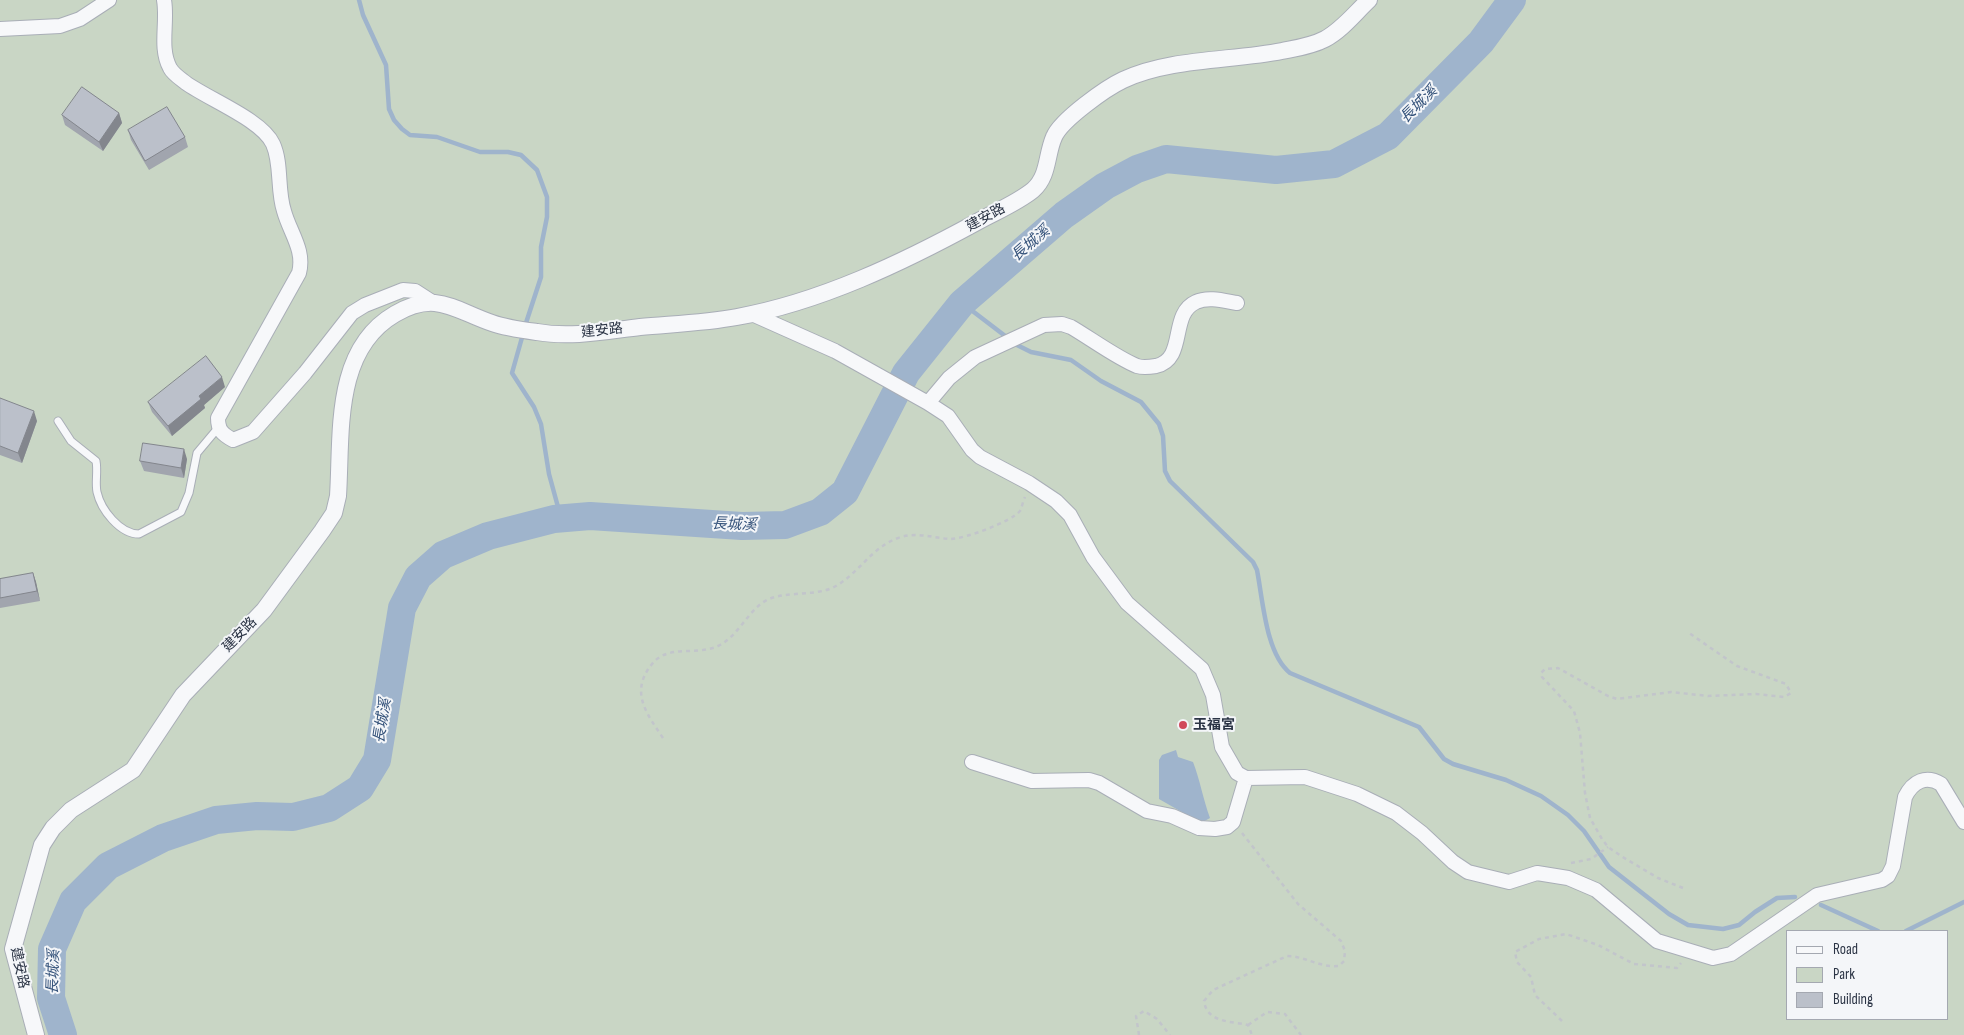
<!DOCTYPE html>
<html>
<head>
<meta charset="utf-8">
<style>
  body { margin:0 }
  #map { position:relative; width:1964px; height:1035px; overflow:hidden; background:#e4e7ec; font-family:"Sofia Sans Condensed",sans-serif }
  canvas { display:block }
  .legend { position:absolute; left:1786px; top:930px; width:162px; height:90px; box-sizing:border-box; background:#f4f6f9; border:1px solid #a4a8b1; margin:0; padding:6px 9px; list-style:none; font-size:15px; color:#2b3445 }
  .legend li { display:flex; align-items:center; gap:10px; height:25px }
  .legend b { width:25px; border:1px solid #a4a8b1 }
</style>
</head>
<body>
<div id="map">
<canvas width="1964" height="1035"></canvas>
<ul class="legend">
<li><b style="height:6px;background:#f7f8fa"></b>Road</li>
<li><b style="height:14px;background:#c9d6c5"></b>Park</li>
<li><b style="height:14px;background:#bbc0ca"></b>Building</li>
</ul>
</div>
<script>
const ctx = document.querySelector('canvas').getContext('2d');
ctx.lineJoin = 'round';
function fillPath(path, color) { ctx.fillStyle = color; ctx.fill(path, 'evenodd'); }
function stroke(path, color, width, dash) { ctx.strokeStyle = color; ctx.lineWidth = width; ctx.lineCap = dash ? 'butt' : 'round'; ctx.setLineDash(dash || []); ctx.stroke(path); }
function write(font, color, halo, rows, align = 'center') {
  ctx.font = font + ' "Sofia Sans Condensed","Noto Sans TC",sans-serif'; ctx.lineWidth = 4; ctx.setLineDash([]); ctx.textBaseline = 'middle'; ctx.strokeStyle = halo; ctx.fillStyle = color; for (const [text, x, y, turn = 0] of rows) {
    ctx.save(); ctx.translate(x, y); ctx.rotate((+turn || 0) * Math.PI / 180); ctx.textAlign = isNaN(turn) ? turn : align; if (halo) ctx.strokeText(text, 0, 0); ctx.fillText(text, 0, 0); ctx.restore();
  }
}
fillPath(new Path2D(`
  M0 0H1964V1035H0ZM1788 931H1948V1019H1788Z`), '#c9d6c5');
fillPath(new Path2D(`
  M1176 750 1178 757 1193 762C1200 780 1203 799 1210 818L1201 823 1159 799V760L1162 755Z`), '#9fb4cc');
stroke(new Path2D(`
  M359 0 363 15 386 65 389 109 394 120 402 129 410 135 437 137 480 152H508L521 155 537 170 547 197V217L541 247V277L525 326
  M962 303 1017 345 1031 352 1071 360 1101 381 1141 402 1159 424 1163 436 1165 471 1170 481 1253 562 1257 570C1263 601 1266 654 1290 673L1419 727 1444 759 1453 764 1506 780 1541 796 1568 815 1584 831 1609 867 1669 914 1688 925 1723 929 1739 925 1755 912 1777 898 1795 897
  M523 334 512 373 534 407 541 424 549 474 561 518
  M1821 905 1878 931
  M1906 931 1964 902`), '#9fb4cc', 4.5);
stroke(new Path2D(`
  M63 1035 51 998 52 949 73 901 108 866 163 838 216 820 257 816 293 817 329 808 360 788 377 760 402 608 418 577 443 555 488 536 554 519 590 516 742 526 785 525 820 512 845 492 906 373 962 303 1064 215 1105 186 1137 169 1166 159 1276 170 1334 164 1388 136 1481 42 1512 0`), '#9fb4cc', 28);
const service = new Path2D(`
  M58 421 71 441 96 461C98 472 95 482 97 492 101 510 120 534 139 534L181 512 189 493 197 453 218 428`);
const minor = new Path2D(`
  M164 0C168 22 159 48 170 68 173 74 181 79 186 83 210 100 262 120 273 144 282 164 277 190 284 211 290 233 305 250 299 273L218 418C218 430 222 434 233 440L253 432 305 373 352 313 365 305 403 290 415 291 432 302
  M0 29 60 26 80 19 109 0
  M752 314 835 351 928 403 948 416 972 450 980 457 1029 483 1056 501 1070 515 1093 557 1127 603 1202 669 1213 695 1222 747 1237 773 1246 778 1305 777 1357 794 1396 813 1422 833 1453 862 1468 872 1509 882 1537 873 1568 878 1596 890 1657 941 1713 958 1731 954 1817 895 1882 880 1888 876 1893 866 1905 797C1913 781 1926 775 1941 784L1964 822
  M928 403 949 378 975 357 1044 325 1062 324 1071 327C1090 338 1117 358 1137 366 1143 368 1150 367 1156 366 1187 359 1169 314 1196 302 1208 296 1225 301 1237 303
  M972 762 1032 781 1089 780 1099 783 1147 811 1172 816 1199 828 1215 829 1227 827 1233 822 1246 778`);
const tertiary = new Path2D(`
  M36 1035 13 949 42 845 53 828 71 810 133 770 183 695 264 610 322 531 334 513 338 496C342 433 333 350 395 314 436 290 454 310 492 323 506 328 522 330 537 332 571 338 606 331 640 327 672 324 705 323 737 317 820 302 902 263 977 222 995 212 1017 203 1033 190 1049 176 1046 155 1054 137 1061 120 1106 88 1123 80 1170 58 1232 61 1282 51 1297 48 1312 46 1325 39 1342 30 1355 13 1369 0`);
stroke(service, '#a9aeb7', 9);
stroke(minor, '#a9aeb7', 16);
stroke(tertiary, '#a9aeb7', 18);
stroke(new Path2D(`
  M663 738C647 714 629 692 652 664 669 643 698 657 720 645 738 635 746 615 762 603 779 590 811 597 832 588 859 575 871 546 901 537 918 532 933 538 950 539 964 539 1011 522 1020 511 1022 507 1023 501 1025 497
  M1242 833 1298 904 1341 941 1345 951 1344 961 1339 966C1320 968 1305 956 1287 956L1213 990 1204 1001C1207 1023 1231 1021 1248 1025L1252 1035
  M1571 863 1591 859 1608 847
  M1683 888 1658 878 1621 856 1608 847 1602 839 1590 818 1585 793 1580 733 1574 711 1542 677 1541 673 1545 669 1558 668 1608 696 1617 699 1671 692 1708 696 1756 694 1784 697 1791 693 1786 684 1737 666 1689 633
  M1562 1021 1535 995 1531 977 1517 962 1515 952 1539 939 1566 934 1598 945 1634 964 1677 968 1681 963
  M1248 1025 1267 1012 1285 1014 1301 1035
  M1139 1035 1136 1016 1144 1011 1157 1019 1170 1035`), '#c2c5cb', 2.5, [4, 4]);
stroke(service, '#f7f8fa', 7);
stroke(minor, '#f7f8fa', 14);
stroke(tertiary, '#f7f8fa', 16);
fillPath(new Path2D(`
  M119 113 122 123 103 151 65 125 62 115Z
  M128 130 185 137 188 147 149 170 131 140Z
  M225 387 204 405 205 408 172 436 152 412 148 402Z
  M0 398 37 421 22 463 0 455Z
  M187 459 184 478 144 471 140 461Z
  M33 573 36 582 40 601 0 608V579Z`), '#a1a5ae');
fillPath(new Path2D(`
  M119 113 122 123 103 151 99 142Z
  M222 377 225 387 204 405 205 408 172 436 168 426 199 396Z
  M34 411 37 421 22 463 18 453Z
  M184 449 187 459 184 478 181 468Z
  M33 573 36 582 40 601 37 591Z`), '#83868d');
const building = new Path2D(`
  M82 87 119 113 99 142 62 115Z
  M167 107 185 137 145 161 128 130Z
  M206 356 222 377 199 396 201 399 168 426 148 402Z
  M0 398 34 411 18 453 0 446Z
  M143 443 184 449 181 468 140 461Z
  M33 573 37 591 0 598V579Z`);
fillPath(building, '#bbc0ca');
stroke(building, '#83868d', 1);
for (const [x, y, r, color] of [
  [1183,725,5,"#d1495b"]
]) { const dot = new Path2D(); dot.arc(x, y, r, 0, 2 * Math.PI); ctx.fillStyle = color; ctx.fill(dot); stroke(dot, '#f4f6f9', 2); }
write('14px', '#2b3445', '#f4f6f9', [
  ["建安路",986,218,-29],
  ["建安路",602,331,-6],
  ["建安路",240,635,-46],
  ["建安路",19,968,78]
]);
write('bold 14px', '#2b3445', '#f4f6f9', [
  ["玉福宮",1193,725]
], 'left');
write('italic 15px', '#34527a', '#f4f6f9', [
  ["長城溪",1419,105,-45],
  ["長城溪",1031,244,-41],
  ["長城溪",734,525,2],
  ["長城溪",383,721,-81],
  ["長城溪",54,972,-88]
]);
</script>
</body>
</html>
